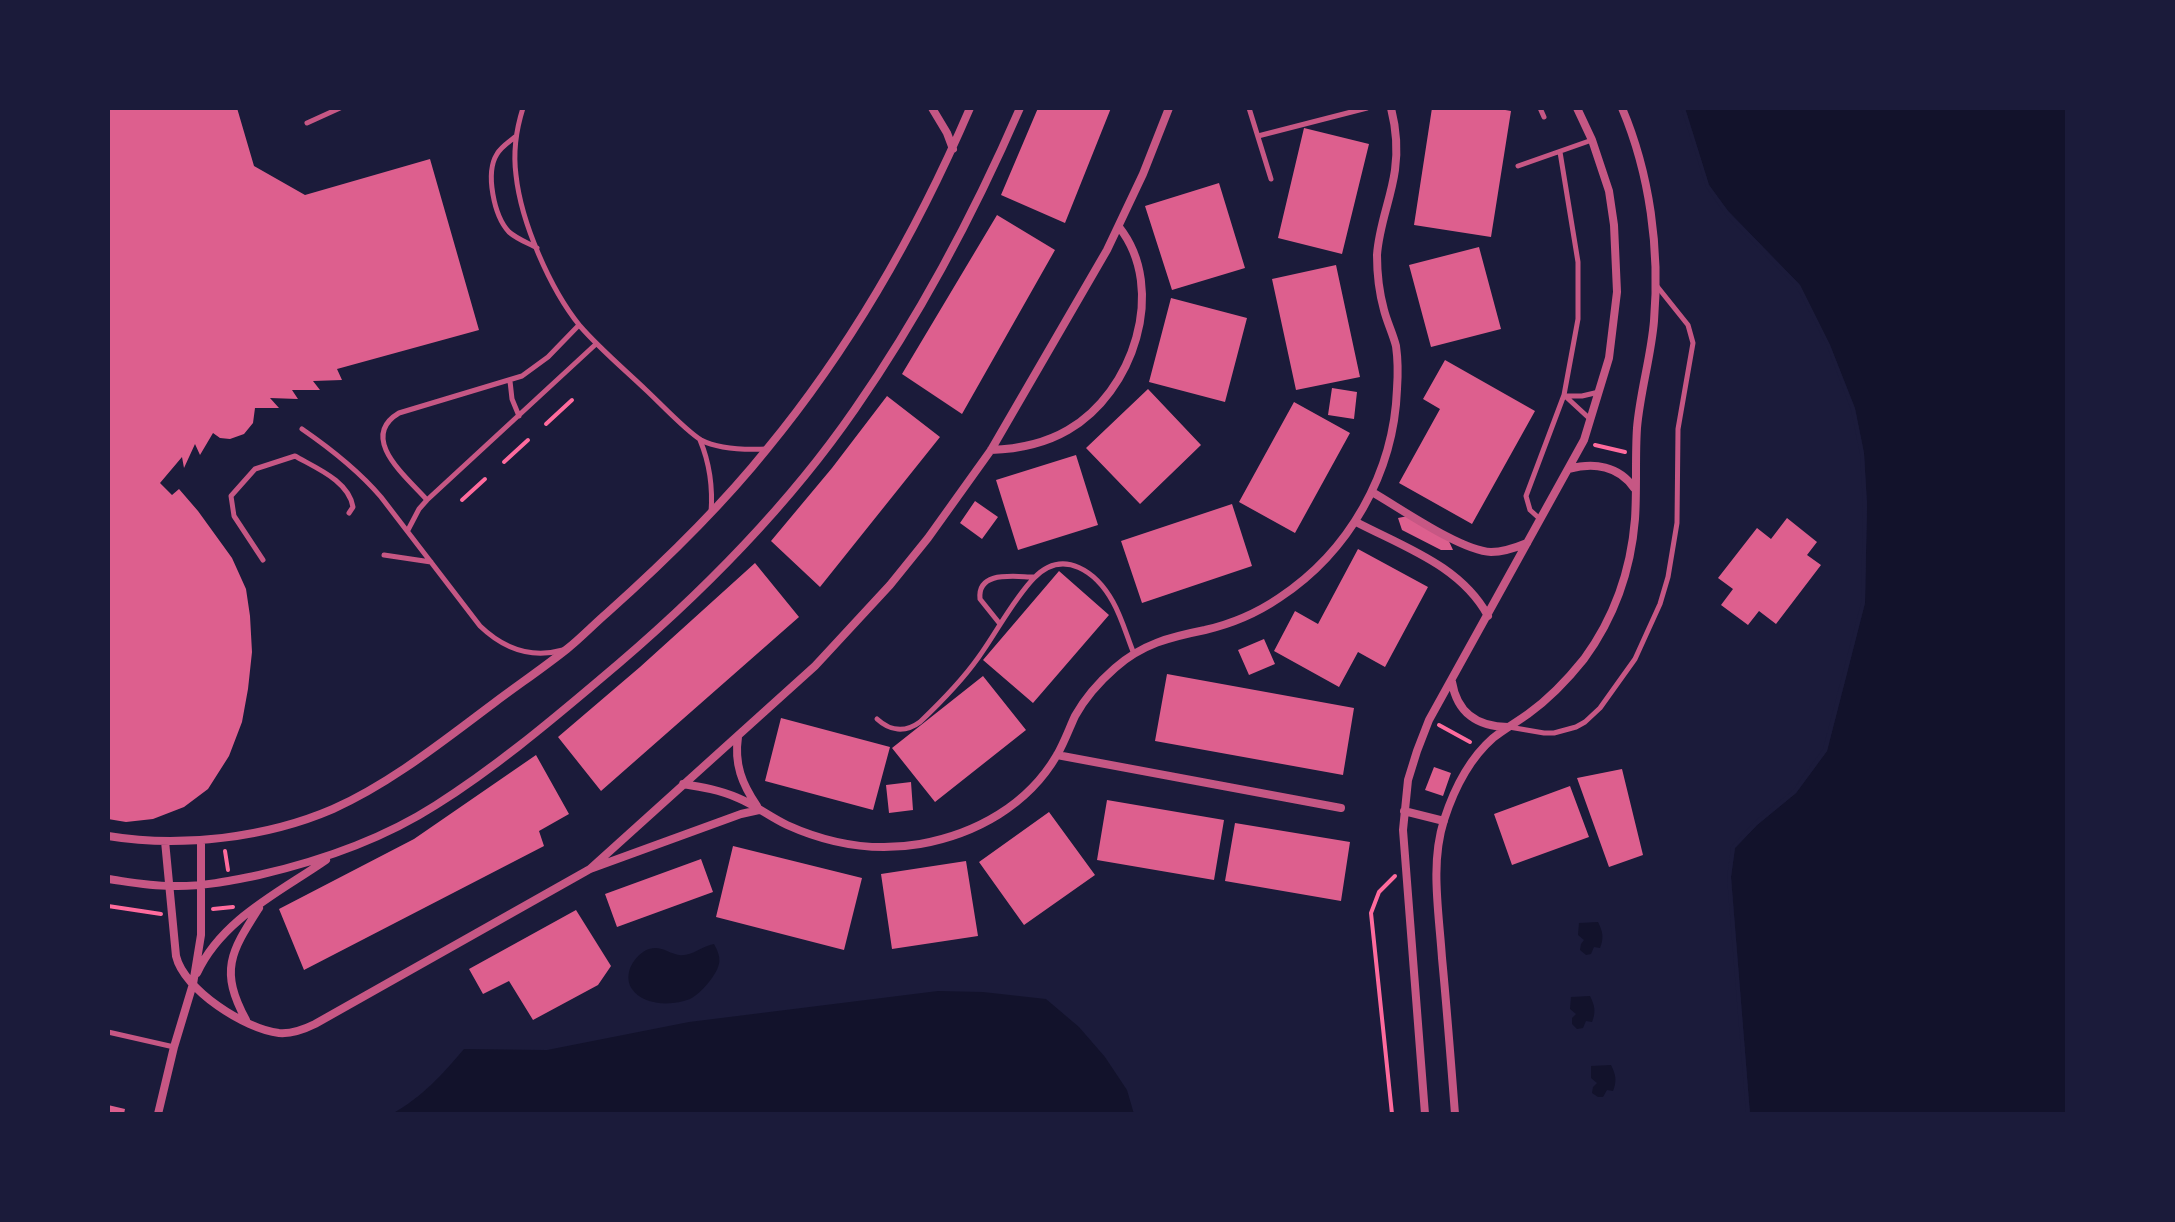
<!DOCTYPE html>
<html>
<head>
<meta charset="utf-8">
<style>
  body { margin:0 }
  #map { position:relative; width:2175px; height:1222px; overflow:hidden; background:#1b1b3a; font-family:"Fira Sans",sans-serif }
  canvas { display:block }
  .frame { position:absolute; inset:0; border:110px solid #1b1b3a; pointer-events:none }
</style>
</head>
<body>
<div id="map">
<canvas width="2175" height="1222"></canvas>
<div class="frame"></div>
</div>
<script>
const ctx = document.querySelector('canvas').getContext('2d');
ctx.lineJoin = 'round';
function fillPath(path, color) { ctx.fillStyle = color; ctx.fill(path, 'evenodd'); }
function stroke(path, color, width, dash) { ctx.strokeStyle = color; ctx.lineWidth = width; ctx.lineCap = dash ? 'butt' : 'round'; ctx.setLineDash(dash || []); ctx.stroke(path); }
fillPath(new Path2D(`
  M1685 108H2067V1114H1750L1731 877 1735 848 1757 825 1796 793 1827 751 1865 603 1867 505 1864 453 1855 408 1830 345 1800 285 1728 211 1709 185Z
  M1598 922C1603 932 1604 938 1600 948L1594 947 1591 954 1586 955 1580 950 1581 944 1584 940 1578 935 1579 923Z
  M714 944C722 958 721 965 712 978 707 985 698 995 690 999 673 1006 643 1006 632 989 622 974 635 954 649 949 661 945 668 953 679 955 691 957 702 946 714 944Z
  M938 991 983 992 1046 999 1079 1027 1105 1057 1127 1090 1134 1114H392C423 1096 441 1076 464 1049L547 1050 689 1022Z
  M1590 996C1595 1006 1596 1012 1592 1022L1586 1021 1583 1028 1577 1029 1572 1024V1018L1576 1014 1570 1009 1571 997Z
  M1611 1065C1616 1075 1617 1081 1613 1091L1607 1090 1603 1097H1598L1592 1093 1593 1087 1597 1083 1591 1078V1066Z`), '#12122b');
fillPath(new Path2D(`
  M1681 108H1685L1709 185 1728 211 1800 285 1830 345 1855 409 1864 453 1867 504 1865 603 1827 751 1796 793 1757 825 1735 848 1731 877 1750 1114H1746L1727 878 1731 847 1754 822 1793 790 1823 749 1861 603 1863 505 1860 454 1851 410 1827 346 1797 288 1725 214 1706 187Z`), '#1b1b3a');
fillPath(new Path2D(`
  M108 108H237L254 166 305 195 430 159 479 330 337 369 342 380 313 381 320 390H292L298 399 270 398 279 408H255L253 423 244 434 230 439 220 438 213 433 200 455 195 444 184 468 182 457 160 483 172 495 179 489 198 511 232 558 246 589 250 616 252 652 248 689 242 722 229 756 208 789 184 807 153 819 126 822 108 819Z
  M1038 108H1111L1065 223 1001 195Z
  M1432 108H1494L1511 111 1491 237 1414 225Z
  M1304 128 1369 144 1342 254 1278 238Z
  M1219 183 1245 268 1172 290 1145 206Z
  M997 215 1055 250 962 414 902 374Z
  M1479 247 1501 329 1431 347 1409 265Z
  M1336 265 1360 377 1296 390 1272 279Z
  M1171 298 1247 318 1225 402 1149 382Z
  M1445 360 1535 411 1472 524 1399 483 1440 409 1423 399Z
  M1332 388 1357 392 1354 419 1328 415Z
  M1148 389 1201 445 1140 504 1086 448Z
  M887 396 940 437 820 587 771 541 832 468Z
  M1294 402 1350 433 1295 533 1239 502Z
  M1076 455 1098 525 1018 550 996 480Z
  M975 501 998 517 982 539 960 523Z
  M1232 504 1252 566 1142 603 1121 541Z
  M1408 516 1447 537 1453 550H1441L1402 530 1398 518Z
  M1787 518 1817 542 1807 555 1821 565 1776 624 1759 611 1748 625 1721 605 1733 589 1718 578 1757 528 1771 539Z
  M1358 549 1428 587 1385 667 1358 652 1339 687 1274 651 1295 611 1318 624Z
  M755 563 799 617 601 791 558 737 640 667Z
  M1059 571 1109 615 1033 703 983 660Z
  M1264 639 1275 664 1249 675 1238 650Z
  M1167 674 1354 708 1343 775 1155 741Z
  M983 676 1026 730 935 802 892 748Z
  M781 718 890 747 873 810 765 781Z
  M536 755 569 814 539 831 544 846 304 970 279 909 414 839Z
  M1434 767 1451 773 1443 796 1425 790Z
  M1622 769 1643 855 1609 867 1577 778Z
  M911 782 913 810 889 813 886 785Z
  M1570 786 1589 837 1512 865 1494 814Z
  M1107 800 1224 820 1214 880 1097 860Z
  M1049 812 1095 875 1024 925 979 862Z
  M1235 823 1350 842 1341 901 1225 881Z
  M733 846 862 878 844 950 716 917Z
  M701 859 713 892 617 927 605 894Z
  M966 861 978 936 892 949 881 874Z
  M576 910 611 966 598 985 533 1020 509 981 483 994 469 969Z
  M108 1105 125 1109 124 1114H108Z`), '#dd5f8e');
stroke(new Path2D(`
  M546 424 572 400
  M1595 445 1625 452
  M504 462 528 440
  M462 500 485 479
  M1439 725 1470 742
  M225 851 228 870
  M108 906 161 914
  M213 909 233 907
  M1392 1114 1371 913 1379 892 1395 876`), '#ff6b9d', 4);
stroke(new Path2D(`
  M523 108C516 130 513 152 516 175 521 222 550 289 580 326 600 349 624 369 646 390 660 403 686 431 701 440 720 450 746 450 767 449
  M1249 108 1271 179
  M1540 108 1544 117
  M307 123 340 108
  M1258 136 1367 108
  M515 137C509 142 501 147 497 154 485 173 494 216 509 232 517 239 528 243 537 248
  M1518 166 1592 140
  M510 381 512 399 519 416
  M1564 395 1590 419
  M1565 396H1582L1599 392
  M302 429C331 449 358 470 381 497L480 626C503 648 531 659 563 650
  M700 440C710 464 713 487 711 513
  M427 500C408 478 357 438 399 413L522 376 548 357 579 325
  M1540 519 1530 510 1526 496 1564 395 1578 319V262L1560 152
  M408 530 419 509 427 500 596 344
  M384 555 431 562
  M263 560 234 516 231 496 255 469 295 456C316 468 349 481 353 507L349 513
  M1000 624 980 599C977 570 1015 577 1034 577
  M877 719C890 731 905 733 920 722 941 702 961 682 978 658 997 632 1012 601 1034 578 1064 547 1097 573 1113 602 1122 618 1127 637 1134 654
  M1509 727 1544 733H1554L1576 727 1585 722 1600 708 1635 659 1660 604 1668 577 1677 523 1678 429 1693 343 1688 325 1656 285
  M108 1032 174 1047`), '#c65784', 5);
stroke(new Path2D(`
  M932 108 947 133 953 149
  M991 450C1019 449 1044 444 1068 430 1133 393 1168 289 1119 227
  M1569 469C1594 462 1619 466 1634 488
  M1372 492C1400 508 1461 551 1491 552 1504 552 1515 548 1527 543
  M1356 522C1404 547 1461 566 1488 616
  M1452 682C1457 713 1478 727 1508 727
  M738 737C734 764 742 784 757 806
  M1057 755 1341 808
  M683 784C702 787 720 790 738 798 755 805 770 817 787 825 829 844 874 852 920 844 976 834 1028 805 1057 755 1064 743 1069 729 1075 716 1085 698 1099 682 1115 668 1142 644 1170 637 1205 630 1231 624 1257 613 1279 598 1349 552 1394 473 1397 389 1398 375 1398 360 1396 346 1393 334 1387 322 1384 310 1379 292 1377 273 1377 255 1379 225 1391 199 1395 170 1398 149 1396 128 1391 108
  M1404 811 1444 821
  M108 836C180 848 266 838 333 809 391 783 443 741 494 703 518 685 543 668 567 649 581 638 593 625 607 613 664 562 719 509 767 449 851 347 918 229 970 108
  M165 841 176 956C184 990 245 1029 279 1033 292 1034 303 1030 315 1024L590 869 741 814 759 810
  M590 869 815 666 890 585 928 538 991 450 1107 250 1143 174 1169 108
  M108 879C129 882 150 886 171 886 201 887 230 881 259 875 320 861 383 839 436 805 493 769 546 725 598 681 694 601 784 512 855 409 921 314 974 214 1020 108
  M197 973C222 919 280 892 326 860
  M246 1020C219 970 231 952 259 908
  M158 1114 174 1047 193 984 201 935V840
  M1425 1114 1403 830 1408 780 1417 751 1429 720 1584 440 1609 358 1617 292 1614 225 1609 191 1592 140 1577 108
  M1455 1114C1451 1062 1447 1010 1442 958 1439 912 1430 864 1444 820 1454 789 1469 759 1493 738 1504 729 1517 722 1528 714 1549 699 1568 679 1584 659 1614 618 1631 569 1635 519 1637 489 1635 458 1637 428 1640 392 1651 357 1654 321 1660 250 1650 174 1622 108`), '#c65784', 8);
</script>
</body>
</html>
